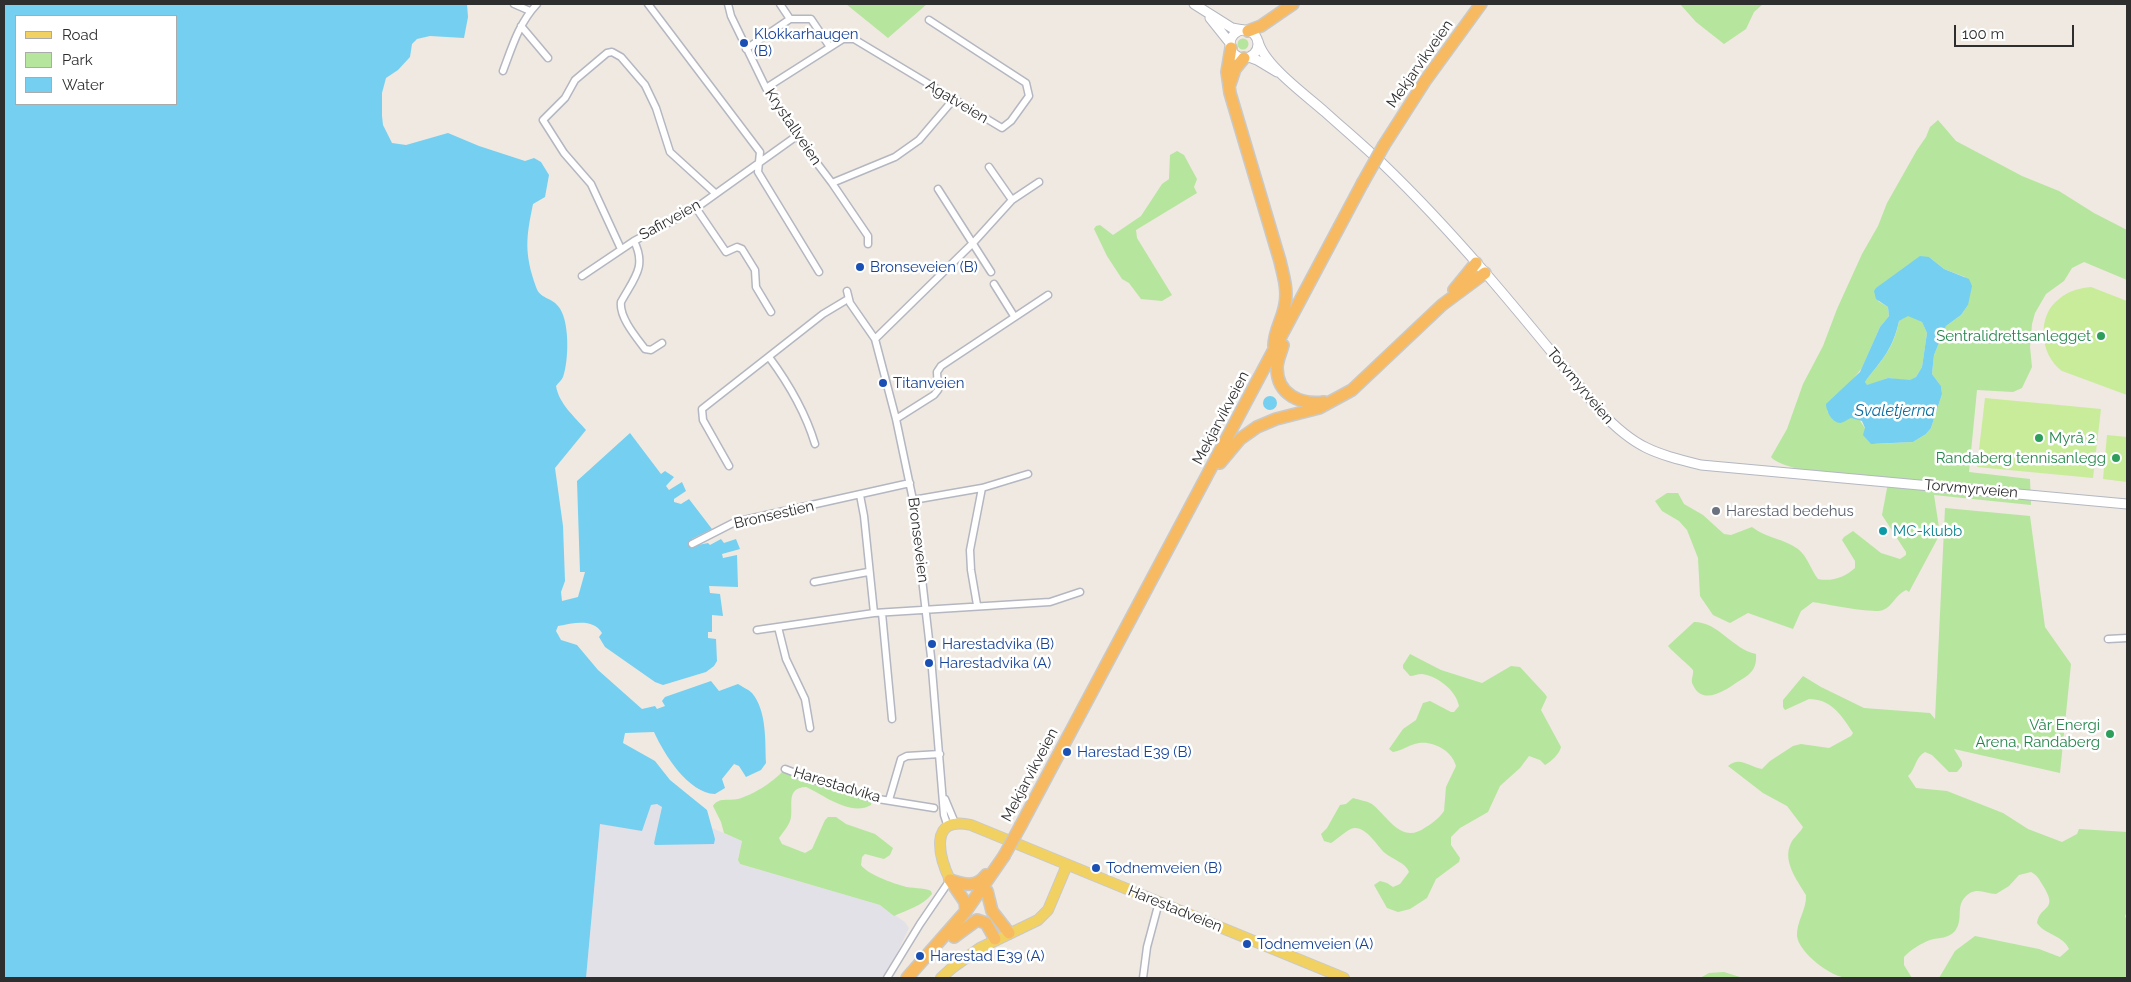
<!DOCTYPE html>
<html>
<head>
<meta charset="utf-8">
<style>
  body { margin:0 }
  #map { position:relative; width:2131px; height:982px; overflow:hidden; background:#efe9e1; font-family:Raleway,sans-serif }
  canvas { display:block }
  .frame { position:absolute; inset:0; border:5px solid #2e2e2e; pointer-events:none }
  .legend { position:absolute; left:15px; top:15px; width:162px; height:90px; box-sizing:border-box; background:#fff; border:1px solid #ababab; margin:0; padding:6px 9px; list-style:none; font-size:15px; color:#2e2e2e }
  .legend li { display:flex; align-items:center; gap:10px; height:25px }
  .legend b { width:25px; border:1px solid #ababab }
  .scale { position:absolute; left:1954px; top:25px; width:120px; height:22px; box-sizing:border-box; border:2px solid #2e2e2e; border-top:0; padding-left:6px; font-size:15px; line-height:18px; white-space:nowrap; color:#2e2e2e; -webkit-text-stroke:4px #fff; paint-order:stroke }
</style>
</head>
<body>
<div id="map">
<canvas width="2131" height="982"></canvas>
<div class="frame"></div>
<ul class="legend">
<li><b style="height:6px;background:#f2d163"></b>Road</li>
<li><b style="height:14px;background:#b6e59e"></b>Park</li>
<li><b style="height:14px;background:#75cff0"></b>Water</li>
</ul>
<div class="scale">100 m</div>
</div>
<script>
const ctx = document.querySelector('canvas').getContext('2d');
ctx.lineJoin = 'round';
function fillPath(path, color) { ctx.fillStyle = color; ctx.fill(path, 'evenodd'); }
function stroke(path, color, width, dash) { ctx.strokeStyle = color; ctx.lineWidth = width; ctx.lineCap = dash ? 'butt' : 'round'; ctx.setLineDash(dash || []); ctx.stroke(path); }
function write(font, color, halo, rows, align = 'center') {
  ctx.font = font + ' Raleway,sans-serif'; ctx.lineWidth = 5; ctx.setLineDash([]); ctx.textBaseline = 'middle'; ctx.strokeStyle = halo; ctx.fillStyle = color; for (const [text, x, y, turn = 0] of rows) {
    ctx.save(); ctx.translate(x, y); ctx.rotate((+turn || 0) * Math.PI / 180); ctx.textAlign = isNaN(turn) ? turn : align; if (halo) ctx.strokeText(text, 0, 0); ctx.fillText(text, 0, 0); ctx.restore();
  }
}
fillPath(new Path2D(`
  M657 804 662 807 654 843 715 839 712 828 742 841 738 860 740 864 880 905 905 922 909 928 896 955 884 975 881 978H586L599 824 651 805Z`), '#e3e1e8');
fillPath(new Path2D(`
  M846 4H927L888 38Z
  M1680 4H1763L1754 12 1746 29 1724 44 1696 22Z
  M1237.5 44a5.5 5.5 0 1 1 11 0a5.5 5.5 0 1 1-11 0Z
  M1938 120 1956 141 2022 176 2059 191 2094 213 2127 230V280L2084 262 2072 268 2064 281 2046 294 2035 313 2032 324 2030 347 2032 367 2022 388 2013 392 1977 390 1969 472 2030 479 2031 505 1934 495 1940 534 1909 592 1906 590C1895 595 1893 606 1883 610 1874 614 1825 604 1813 602L1801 611 1793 629 1748 613 1730 623 1713 615 1700 596 1698 558 1687 530 1679 521 1662 511 1655 501 1667 493H1678L1684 504 1703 515 1724 534 1731 535 1752 527C1766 538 1785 539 1798 549 1808 557 1811 570 1818 579 1832 582 1845 577 1855 568V561L1842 540 1844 537 1853 531 1881 553 1900 559 1906 555V552L1882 515 1888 483C1865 480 1783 472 1771 457L1787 429 1803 384 1823 346 1837 309 1862 254 1878 226 1887 203 1917 150 1926 137 1930 127ZM1929 257 1944 269 1965 277 1968 305 1961 315 1946 326 1934 355 1932 374 1941 386 1942 394 1931 428 1926 434 1913 442 1875 444 1859 419 1851 418 1834 420 1827 411 1862 368 1880 327 1889 316 1888 307 1878 301Z
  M1177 151 1184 155 1197 179 1194 187 1197 193 1136 230 1137 238 1172 295 1162 301 1141 299 1129 283 1122 279 1107 256 1094 229 1096 226 1100 225 1113 235 1141 216 1162 184 1169 179 1170 155Z
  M1908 315 1922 322 1927 333 1922 367 1916 377 1910 381 1888 378 1867 386 1865 382 1867 379C1883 359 1894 347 1899 321Z
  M1945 508 2030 516 2045 627 2071 664 2060 773 1954 749 1962 762V766L1957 772H1949L1932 755 1925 752C1915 757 1916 769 1908 776L1916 788 1947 791 2003 813 2028 829 2062 842 2077 834 2079 829 2127 832V912L2125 916 2127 921V978H1939L1955 951 1975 936 2039 949 2060 957 2069 949C2063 935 2045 935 2037 923 2040 904 2060 912 2042 884 2039 879 2037 875 2031 872L2019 875 2009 886 1996 894C1987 894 1979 888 1970 893 1953 904 1965 918 1955 931 1948 939 1940 937 1930 940 1922 943 1910 950 1904 957V965L1912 978C1891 978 1869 980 1847 978 1831 977 1799 953 1797 936 1796 922 1807 909 1806 895 1797 880 1782 861 1791 843 1794 837 1800 833 1803 827L1787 806 1763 793 1728 766C1740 756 1749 767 1762 769L1770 761 1793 746 1801 744 1829 748 1851 736 1853 733 1851 730C1841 714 1830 699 1809 699L1785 710 1783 707V700L1803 676 1821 687 1864 708 1930 713 1935 719Z
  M1694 622C1719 622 1732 649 1756 654 1757 669 1751 674 1739 681 1727 689 1703 707 1693 685 1690 680 1694 675 1693 670 1692 668 1672 651 1668 646Z
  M1410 654 1441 670 1482 683 1511 666 1520 667 1545 694 1547 697 1541 710 1561 747C1560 753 1551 762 1545 765L1540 760 1529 756 1520 768 1500 786 1488 812 1460 828 1451 837V845L1460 858 1459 862 1436 879 1427 898 1410 909 1398 912 1387 908 1374 885 1380 881 1387 883 1393 887 1400 884 1409 872C1406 863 1392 859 1385 853 1377 846 1367 827 1354 828 1347 829 1338 839 1331 843L1324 841 1321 834 1327 828 1340 805 1346 804 1353 798C1359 800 1367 801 1372 804 1389 818 1402 845 1426 827 1433 823 1440 817 1444 811L1446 787 1456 766C1452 751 1434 741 1419 743 1410 744 1402 751 1393 752L1389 749 1403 729 1416 720 1423 703 1430 701 1451 712H1454L1459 706C1456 690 1437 676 1422 674 1417 674 1414 676 1410 676L1403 668V665Z
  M783 771 852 796 872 799 871 805C851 817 824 795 806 787 786 788 793 804 791 817 790 825 783 832 779 838L782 844 805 853 812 849 825 820 828 817H836L846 824 875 834 893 848 890 855 884 859 865 854 862 857 861 865C867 874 892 883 903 886 912 889 923 887 931 891L932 894C922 906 907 910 894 916L880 905 740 864 738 860 742 841 724 833 721 822 713 806C718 797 729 801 738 799 753 795 773 782 783 771Z
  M1724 972 1743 978H1700L1709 973Z`), '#b6e59e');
fillPath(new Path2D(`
  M2091 287 2127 301V395L2062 371C2040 355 2036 316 2059 299 2068 291 2079 288 2091 287Z
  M1985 398 2101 409 2093 478 1977 467Z
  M2107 435 2127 437V482L2103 479Z`), '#c9ec9a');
fillPath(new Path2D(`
  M4 4H467L468 17 464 38 430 36 417 39 412 44 410 57 398 70 386 78 382 93V116L383 125 392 143 406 145 448 133 479 146 525 161 534 158 541 162 549 175 545 197 533 204C526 238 524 253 536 287 540 299 551 297 558 306 570 319 569 361 563 377 562 380 558 383 556 386 559 404 575 417 586 430L555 468 563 526 565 581 561 592 562 601 578 597 585 572H580L577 481 630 433 661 474 665 471 674 477 666 486 669 490 682 482 686 491 674 499V502L681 504 689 499 712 529 692 539 693 546 708 543 710 545 721 539 724 543 736 539 740 549 722 554 723 558 737 555 738 587 709 586 710 593 720 594 723 616 712 615V632H708V638L716 639 717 661 714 666 706 672 663 685 655 682 605 647 599 637 602 633C593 618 574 623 558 626L556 631 561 640 577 645 598 670 642 709 655 706 657 709 665 706 662 701 665 697 711 681 719 691 738 684C742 687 748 689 752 693 767 711 765 741 766 763L761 770 746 777 739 766 734 764 722 779 725 788 715 794C688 793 664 754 654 732L625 733 623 743 655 761 670 780 707 810 715 839 714 844 655 845 654 843 662 807 657 804 651 805 642 831 600 824 586 978H4ZM16 16H176V104H16Z
  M1920 256 1929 257 1944 269 1969 279 1972 286 1968 305 1961 315 1946 326 1934 355 1932 374 1941 386 1942 394 1931 428 1926 434 1913 442 1871 444 1863 435 1865 428 1862 421 1851 418C1848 419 1843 423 1840 423 1831 422 1826 410 1826 404L1860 372 1880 327 1889 316 1888 307 1876 299 1874 291 1876 288ZM1908 316 1922 322 1927 333 1922 367 1916 377 1910 380 1888 378 1867 385 1865 382 1867 379C1883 359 1893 348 1899 321Z
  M1263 403a7 7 0 1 1 14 0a7 7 0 1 1-14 0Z`), '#75cff0');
const minor = new Path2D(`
  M514 4 530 11
  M648 4 760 152 758 172 819 272
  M728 4 731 16 766 88 807 150 832 183 868 236V244
  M790 19H811L830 47
  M521 26 548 58
  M746 49 790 19 780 4
  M503 71C512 47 519 23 537 4
  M766 88 843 39H854L1002 128 1011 121 1029 96 1026 83 929 20
  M989 167 1012 200
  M832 183 895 157 919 140 953 100
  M938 189 991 272
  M696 208 726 252 737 247 742 249 755 270 756 287 771 312
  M634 241C647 267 634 278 621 302 619 317 636 337 645 349L651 350 662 343
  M621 249 591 184 564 153 543 120 565 98 575 80 607 53 612 52 621 57 645 85 656 108 670 152 715 193
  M582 276 634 241 696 208 798 135
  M994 284 1014 316
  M847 291 850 303 875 339 896 419 913 500 931 657 944 815 948 827
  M875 339 973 243 1012 200 1039 182
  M769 357C789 384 805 411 815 444
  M896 419 934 395 938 390 937 372 941 366 1048 295
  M729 466 703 420 702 409 823 314 848 299
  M860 495 864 516 874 613
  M913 500 982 488 1028 474
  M692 544 735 522 910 483
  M814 582 868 572
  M977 605 971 570 970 550 982 488
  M882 613 892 719
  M778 627 786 659 805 699 810 728
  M757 630 874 613 1050 602 1080 592
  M2108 639 2127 638
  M785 769 811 779 872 798 934 808
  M945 799 955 823
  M889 800 901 759 907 756 940 754
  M887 978 920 924 950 880
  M1143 978 1147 947 1159 902`);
const secondary = new Path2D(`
  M1194 4 1232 28 1243 30
  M1210 18 1230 43
  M1230 44a14 14 0 1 1 28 0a14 14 0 1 1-28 0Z
  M1258 41C1264 65 1306 95 1325 112 1345 130 1365 147 1384 165 1463 241 1531 327 1600 411 1635 448 1653 453 1701 465L2127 504
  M1249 57 1257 60 1277 72`);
const primary = new Path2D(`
  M950 880C939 857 928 815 971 825L1344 978
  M941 978 952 968 980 948 1038 920 1048 910 1067 865`);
const trunk = new Path2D(`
  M1248 31 1261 26 1293 4
  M1231 48 1227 72 1230 93 1280 261C1283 275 1288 289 1285 304 1283 319 1274 330 1274 346
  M1230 84 1235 69 1244 58
  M1384 145 1425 81 1481 4
  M1454 290 1476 263
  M1283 345C1281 353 1277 360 1277 368 1277 395 1301 405 1324 402
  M1220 463 1240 439 1257 427 1276 419 1319 408 1352 390 1442 305 1485 273
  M1021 825 1362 184
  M950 880C965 885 976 888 986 875
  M950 880 965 902 966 911
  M987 891 992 911 1009 933
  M954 937 977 920 986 923 995 939
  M907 978 966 911 1004 856`);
stroke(minor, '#b4b7c1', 9);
stroke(secondary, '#b4b7c1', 11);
stroke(primary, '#c9c9c9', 12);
stroke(trunk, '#c9c9c9', 14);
stroke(minor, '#fff', 6);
stroke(secondary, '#fff', 9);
stroke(primary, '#f2d163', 10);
stroke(trunk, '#f8ba60', 11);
const trunkBridge = new Path2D(`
  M1362 184 1384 145
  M1004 856 1021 825`);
stroke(trunkBridge, '#c9c9c9', 14, []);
stroke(trunkBridge, '#f8ba60', 11);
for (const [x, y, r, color] of [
  [744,43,5,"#1a4fb4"],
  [860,267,5,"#1a4fb4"],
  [2101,336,5,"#2e9e5b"],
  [883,383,5,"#1a4fb4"],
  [2039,438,5,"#2e9e5b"],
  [2116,458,5,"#2e9e5b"],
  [1716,511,5,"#6b7280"],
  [1883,531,5,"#0f9aa8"],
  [932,644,5,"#1a4fb4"],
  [929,663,5,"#1a4fb4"],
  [2110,734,5,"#2e9e5b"],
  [1067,752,5,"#1a4fb4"],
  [1096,868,5,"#1a4fb4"],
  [1247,944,5,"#1a4fb4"],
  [920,956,5,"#1a4fb4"]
]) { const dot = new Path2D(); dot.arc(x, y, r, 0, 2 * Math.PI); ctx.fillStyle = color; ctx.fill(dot); stroke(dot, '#fff', 2); }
write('15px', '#164399', '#fff', [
  ["Klokkarhaugen",754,34],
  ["(B)",754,51],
  ["Bronseveien (B)",870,267],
  ["Titanveien",893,383],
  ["Harestadvika (B)",942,644],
  ["Harestadvika (A)",939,663],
  ["Harestad E39 (B)",1077,752],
  ["Todnemveien (B)",1106,868],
  ["Todnemveien (A)",1257,944],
  ["Harestad E39 (A)",930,956]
], 'left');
write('15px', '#2e2e2e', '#fff', [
  ["Mekjarvikveien",1420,64,-55],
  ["Agatveien",957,102,31],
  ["Krystallveien",793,127,56],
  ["Safirveien",670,220,-29],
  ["Torvmyrveien",1580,386,50],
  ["Mekjarvikveien",1221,418,-62],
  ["Torvmyrveien",1971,489,5],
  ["Bronsestien",774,515,-13],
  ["Bronseveien",918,540,83],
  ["Mekjarvikveien",1030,775,-62],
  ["Harestadvika",837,785,17],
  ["Harestadveien",1175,909,22]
]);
write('15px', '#27864d', '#fff', [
  ["Sentralidrettsanlegget",2091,336],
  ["Myrå 2",2049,438,"left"],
  ["Randaberg tennisanlegg",2106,458],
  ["Vår Energi",2100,725],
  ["Arena, Randaberg",2100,742]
], 'right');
write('15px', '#5b616d', '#fff', [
  ["Harestad bedehus",1726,511]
], 'left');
write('15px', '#0d838f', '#fff', [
  ["MC-klubb",1893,531]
], 'left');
write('italic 16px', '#0d6fa3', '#fff', [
  ["Svaletjerna",1895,411]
]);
</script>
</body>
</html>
